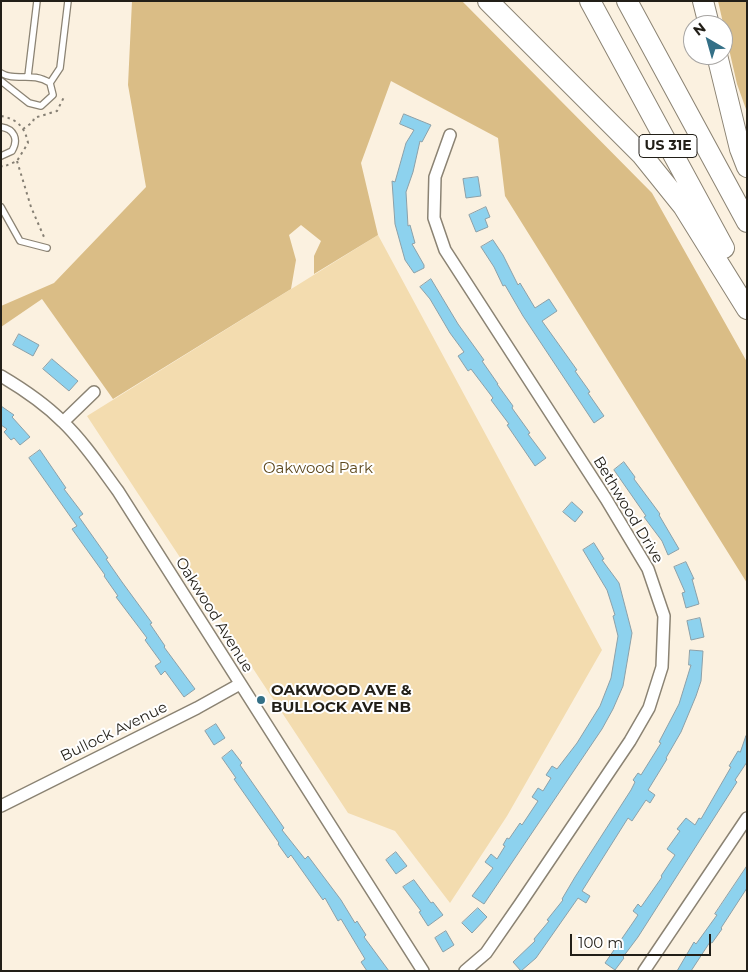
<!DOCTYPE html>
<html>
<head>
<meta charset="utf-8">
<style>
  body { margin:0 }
  #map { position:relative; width:748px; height:972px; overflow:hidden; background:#fbf1e0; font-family:Montserrat,sans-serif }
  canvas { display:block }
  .frame { position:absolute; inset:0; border:2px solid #221f18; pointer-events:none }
  .north { position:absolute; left:683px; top:15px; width:50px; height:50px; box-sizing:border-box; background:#fff; border:1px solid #a7a5a3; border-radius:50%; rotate:322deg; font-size:14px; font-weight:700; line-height:20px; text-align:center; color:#221f18 }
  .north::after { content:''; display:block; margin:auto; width:18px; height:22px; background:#347087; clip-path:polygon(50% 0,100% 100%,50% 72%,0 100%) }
  .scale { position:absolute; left:570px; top:934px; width:141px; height:22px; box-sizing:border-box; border:2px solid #221f18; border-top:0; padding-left:6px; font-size:15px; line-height:18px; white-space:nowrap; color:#221f18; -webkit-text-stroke:4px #fff; paint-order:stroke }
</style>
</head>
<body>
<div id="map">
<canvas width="748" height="972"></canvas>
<div class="frame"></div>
<div class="north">N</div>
<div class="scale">100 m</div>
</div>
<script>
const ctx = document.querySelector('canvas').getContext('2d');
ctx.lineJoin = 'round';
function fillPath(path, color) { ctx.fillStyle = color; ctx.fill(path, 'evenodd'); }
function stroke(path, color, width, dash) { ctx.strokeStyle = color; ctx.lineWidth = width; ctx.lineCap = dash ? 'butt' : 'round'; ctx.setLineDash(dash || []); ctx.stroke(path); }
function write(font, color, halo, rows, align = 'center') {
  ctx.font = font + ' Montserrat,sans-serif'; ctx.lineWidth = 4; ctx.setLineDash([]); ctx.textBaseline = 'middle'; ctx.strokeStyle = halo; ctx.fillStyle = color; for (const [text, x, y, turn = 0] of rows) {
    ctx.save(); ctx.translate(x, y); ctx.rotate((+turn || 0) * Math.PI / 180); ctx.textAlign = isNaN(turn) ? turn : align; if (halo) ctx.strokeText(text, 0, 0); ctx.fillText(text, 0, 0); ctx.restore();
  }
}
fillPath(new Path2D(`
  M378 235 602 650 507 816 450 903 395 831 348 813 87 416Z`), '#f3dcaf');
fillPath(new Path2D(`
  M132 1H462L652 193 747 362V583L505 196 498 138 391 81 361 163 378 235 314 274V256L321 241 301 225 289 235 296 260 291 289 113 399 42 299 1 327V306L54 283 146 187 128 85Z
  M718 1H747V112L737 84Z`), '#dabd86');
const building = new Path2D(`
  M404 114 431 125 422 142 420 141 413 172 406 192 408 226 410 225 415 243 412 244 424 265V268L414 273 405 260 395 224 392 181 395 182 406 143 414 130 400 124Z
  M478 177 481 196 466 198 463 179Z
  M486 207 490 217 485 219 488 227 476 232 469 215Z
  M493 240 503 255 518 285 520 283 535 308 549 299 557 311 542 321 577 370 575 371 590 392 588 393 604 416 594 423 523 316 505 285 503 286 494 267 481 247Z
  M431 279 458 324 484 360 482 361 498 384H497L513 406 512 408 530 433 528 434 546 458 535 466 507 425 509 424 491 400 493 398 471 369 468 371 458 356 464 352 450 333 430 299 420 287Z
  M19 334 39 345 33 356 13 345Z
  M52 359 78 381 69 391 43 369Z
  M1 406 14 415 12 417 30 437 20 445 14 438 11 440 4 432 7 429 1 425Z
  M40 450 66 488 64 489 83 514 79 517 108 558 106 559 122 582 152 623 150 624 165 646 164 647 195 689 184 697 165 671 161 675 155 666 161 662 145 640 147 638 116 597 118 596 104 576 105 575 72 529 77 526 29 458Z
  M624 462 635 477 634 479 660 514 659 515 679 549 668 555 662 541 644 517 646 516 614 470Z
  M572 502 583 512 575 522 563 512Z
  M594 543 604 559 602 560 619 583 632 633 623 686 613 709 602 729 484 904 472 896 493 868 485 862 491 854 497 859 505 846 503 845 507 838 509 839 520 823 522 825 538 801 532 797 538 788 543 791 551 778 546 775 552 766 557 769 577 743 600 706 611 678 618 636 613 616 615 615 607 590 583 550Z
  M686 562 694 579H692L699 604 686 608 682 593 685 592 674 567Z
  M700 618 704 637 691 640 687 621Z
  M690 650 703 651 701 681 696 696 681 732 666 758 667 759 648 790 655 795 650 803 646 800 632 821 628 818 582 891 590 896 586 903 578 898 536 958 521 971 513 962 535 941 534 939 549 921 547 920 563 900 562 899 575 877 631 790 635 782 633 780 638 773 641 775 661 743 659 742 679 704 691 665H689Z
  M216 724 225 738 214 745 205 731Z
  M746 736 747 762 735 780 737 782 638 937 623 957 624 958 615 970 605 963 634 921 638 915 633 911 638 904 641 907 662 877 661 876 675 855 667 849 680 831 677 829 686 818 695 825 699 818 701 819 731 767 729 766 738 751 740 752Z
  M232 750 242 763 240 765 284 828 282 830 305 859 308 856 341 900 355 923 357 921 366 935 364 937 389 971H367L361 962 365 959 341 919 338 921 325 898 323 900 291 855 288 858 278 844 279 843 234 779 236 778 222 758Z
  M396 852 407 866 396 874 386 860Z
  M747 866V888L721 928 722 929 712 943 710 942 691 971H677L694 942 696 944 717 915 715 914Z
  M414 880 431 903 433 902 443 915 428 926 419 912 421 911 403 887Z
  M478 908 487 917 472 933 462 923Z
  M446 931 454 945 443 952 435 938Z`);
fillPath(building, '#8dd2ee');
stroke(building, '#8ca0a8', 1);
const service = new Path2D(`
  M1 73C15 82 32 71 50 83L53 95 41 106 29 103 1 81
  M28 76 37 1
  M50 83 60 68 68 1
  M1 127C14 129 19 139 12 151L1 156
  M1 207 20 241 47 248`);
const minor = new Path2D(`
  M450 135 435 177 434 218 445 250 606 499 648 569 664 616 662 667 649 708 630 741 520 904 486 953 465 971
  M1 376C23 389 45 404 63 422 84 442 101 468 118 491L423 971
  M63 422 94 392
  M1 806 197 708 240 684
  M644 971 747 818`);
const motorway = new Path2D(`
  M488 1 642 155 683 206 747 309
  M590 1 724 248
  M627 1 747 222
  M703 1 709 25
  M717 55 740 149 747 167`);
stroke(service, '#8b8373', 8);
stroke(minor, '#8b8373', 14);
stroke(motorway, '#8b8373', 22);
stroke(new Path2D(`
  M1 116C17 119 25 127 28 143L17 161 3 167 1 166
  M23 129 33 122 34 118 57 111 65 95
  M17 161 31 207 44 237`), '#857f73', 2, [2.5, 4]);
stroke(service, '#fff', 5.5);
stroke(minor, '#fff', 11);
stroke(motorway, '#fff', 20);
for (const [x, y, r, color] of [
  [261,700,5,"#347087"]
]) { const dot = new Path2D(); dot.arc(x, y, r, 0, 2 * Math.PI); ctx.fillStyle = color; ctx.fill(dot); stroke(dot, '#fff', 2); }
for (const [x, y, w] of [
  [668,146,58]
]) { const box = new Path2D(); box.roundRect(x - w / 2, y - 11.5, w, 23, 4); ctx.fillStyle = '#fff'; ctx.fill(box); stroke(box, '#221f18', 1); }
write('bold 14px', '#221f18', null, [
  ["US 31E",668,146]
]);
write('15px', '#5e491e', '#fff', [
  ["Oakwood Park",318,469]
]);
write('15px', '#221f18', '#fff', [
  ["Bethwood Drive",628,510,59],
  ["Oakwood Avenue",214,615,58],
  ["Bullock Avenue",114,732,-26]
]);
write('bold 15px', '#221f18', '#fff', [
  ["OAKWOOD AVE &",271,691],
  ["BULLOCK AVE NB",271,708]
], 'left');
</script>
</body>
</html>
